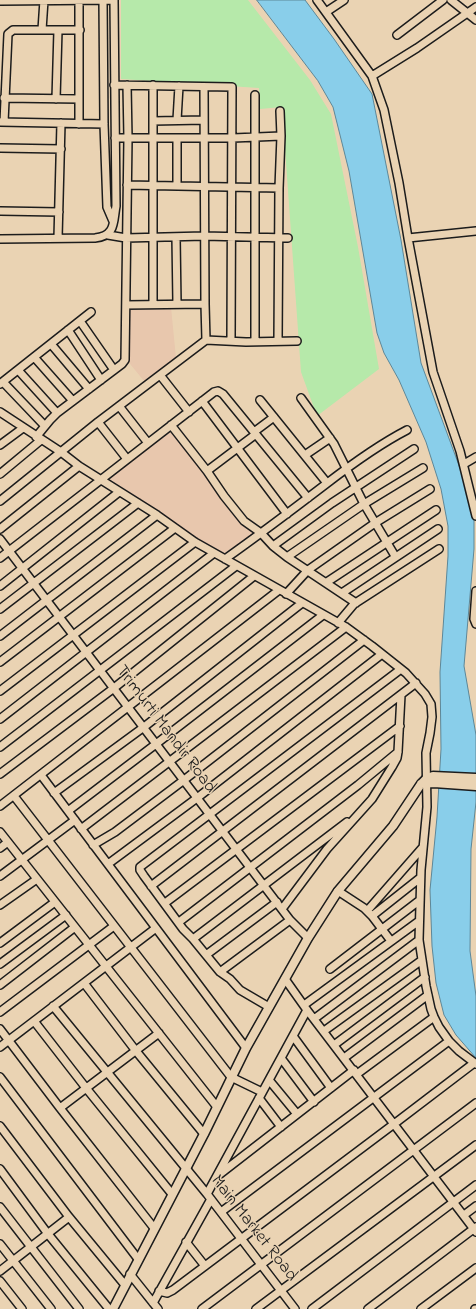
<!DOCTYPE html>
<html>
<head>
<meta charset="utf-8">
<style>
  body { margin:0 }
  canvas { display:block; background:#ead3b3 }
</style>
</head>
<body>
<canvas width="476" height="1309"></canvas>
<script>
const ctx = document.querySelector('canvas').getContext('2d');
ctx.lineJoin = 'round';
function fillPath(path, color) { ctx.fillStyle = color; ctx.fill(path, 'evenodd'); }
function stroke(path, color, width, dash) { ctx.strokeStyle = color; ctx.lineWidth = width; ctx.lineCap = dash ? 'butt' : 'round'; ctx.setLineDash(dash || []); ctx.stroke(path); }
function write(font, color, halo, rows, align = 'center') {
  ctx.font = font + ' "Indie Flower",sans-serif'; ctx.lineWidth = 3; ctx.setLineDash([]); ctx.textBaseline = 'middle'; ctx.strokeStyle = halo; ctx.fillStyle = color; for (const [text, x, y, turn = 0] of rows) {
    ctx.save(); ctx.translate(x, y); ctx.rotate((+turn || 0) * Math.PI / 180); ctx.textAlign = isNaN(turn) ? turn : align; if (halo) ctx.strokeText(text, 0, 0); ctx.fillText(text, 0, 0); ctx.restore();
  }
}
fillPath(new Path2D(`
  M171 307 176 358 144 381 126 359 127 308Z
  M173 428 253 534 221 555 110 479Z`), '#e8c7ad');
fillPath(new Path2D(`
  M121 0H248L310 80 331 114 358 247 379 369 317 416 301 372 282 107 260 109 259 88 121 79Z`), '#b6e9aa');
const water = new Path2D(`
  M257 0H305L334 39 372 94 401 240 421 363 467 487 474 519V549L464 666 476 735V802L471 849 470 951 476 996V1058L456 1035 444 1015 436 983 432 946 430 890 437 817 441 749 440 672 448 556V526L441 489 426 442 399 380 384 353 377 333 349 171 333 107 318 81Z`);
fillPath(water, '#89ceea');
stroke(water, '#5d8798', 1);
const minor = new Path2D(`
  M103 0 104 124 107 207 113 221
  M317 0 372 76 384 110 399 183 408 238 433 372 460 451 476 516
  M451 0 476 20
  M0 1 114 0
  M326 12 344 0
  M42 30 44 0
  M397 35 443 0
  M372 76 417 48 476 7
  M114 85 232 87 231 341
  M204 87 205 304 206 340
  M255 95V341
  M4 98 79 99
  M56 99 58 30
  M177 120 179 86
  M153 121 204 120
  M0 122 104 124
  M4 122 8 34 13 30H80
  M79 124V0
  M115 138H233L281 136
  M0 148 61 149
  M127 185 279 188
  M177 186V138
  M0 211 59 212
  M108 235 126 238 204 236 288 238
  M176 237 177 304
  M58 238 61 123
  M408 238 476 231
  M0 239 95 238C116 236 113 222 116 206L114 0
  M153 304V85
  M126 305 205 304
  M80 321 114 370
  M68 330 101 380
  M278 341 279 188 281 136 280 111
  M51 344 89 389
  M34 357 73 401
  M18 370 57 413
  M160 375 189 412
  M3 382 45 426
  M0 384 91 312
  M301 398 334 444 364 504 395 556
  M260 400 327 483
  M202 401 287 514
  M119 406 148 443
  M0 412 61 452 79 466 157 515 195 542 346 627 372 646 406 673 425 694 431 704 432 717 430 733 426 753 427 807 421 870 419 940 426 986 431 1009 434 1017 439 1027 449 1041 459 1051 476 1064
  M98 422 127 459
  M171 425 207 471 224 496 244 521 261 533 273 546 287 557 356 603
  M254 432 274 417
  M36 437 50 420 57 413 122 364 125 360 128 138 127 85
  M0 445 23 428
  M305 455 330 438
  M464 464 476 457
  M207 471 256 434
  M0 474 41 440
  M0 501 98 422 206 340 246 342 297 341
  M0 529 79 466
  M0 539 290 920 308 938
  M273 546 332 503 414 449
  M287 557 364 504 423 468
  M0 558 214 392 218 391 223 394 308 498
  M225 559C259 535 292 510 326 484 352 464 378 445 407 430
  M327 582 436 510
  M0 586 119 492
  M476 591 474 619 476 624
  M342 593 438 529
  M286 594 308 570 375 523 430 489
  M0 609 138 503
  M338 623 354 604 439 549
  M0 636 157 515
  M0 662 175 528
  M0 691 195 542
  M0 719 214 553
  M0 747 236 566
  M0 774 114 688 254 576
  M41 775 246 1048
  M54 793 144 727 302 603
  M14 796 231 1077 262 1092
  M0 806 279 590
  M68 811 156 744 323 615
  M81 829 346 627
  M0 832 217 1107
  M93 845 115 832 184 780 364 640
  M0 848 8 842
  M108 864 197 798 382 654
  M0 876 75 820
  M151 886 416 683
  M338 891 364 908 372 916 391 941
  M165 903 400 726
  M0 905 37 879
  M282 909 327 849 372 799 392 767 397 758 398 752 401 695
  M367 911 423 847
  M372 916 420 878
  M179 922 358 785 398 752
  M193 939 347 822
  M0 943 55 902
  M206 955 277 902
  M0 964 66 915
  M330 969 420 900
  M220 972 290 920
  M285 979 307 1010 476 1232
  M84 983 136 1051 204 1134
  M0 985 75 927
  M304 1005 419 921
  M53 1006 207 1194 295 1309
  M269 1007 240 990 230 979 220 972 193 939 183 929 144 876 140 870V867L401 669
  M0 1012 114 926
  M314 1019 419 940
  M34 1021 86 1088 172 1194
  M0 1029 60 1108 154 1228
  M324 1031 422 960
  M293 1036 331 1088
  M334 1045 425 977
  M0 1047 156 928
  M281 1058 314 1102
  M344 1058 428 995
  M357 1074 434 1017
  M0 1077 138 1259
  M269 1080 297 1114
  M259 1098 281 1127
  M60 1108 159 1033
  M0 1126 69 1217 125 1285
  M0 1169 48 1234 109 1309
  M220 1174 354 1070
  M207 1194 307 1010
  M0 1207 79 1309
  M221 1212 449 1041
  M464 1215 476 1206
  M186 1242 205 1266
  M0 1244 51 1309
  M0 1271 69 1217
  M130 1274 158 1309
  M0 1281 22 1309
  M159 1291 167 1293 173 1290 394 1124 474 1063
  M153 1303 211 1199
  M202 1309 476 1103
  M256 1309 476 1145
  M312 1309 476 1185
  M368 1309 476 1227
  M421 1309 476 1268
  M475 1309H476`);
const tertiary = new Path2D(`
  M421 784 434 783 476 786
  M113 1309 204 1134 246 1048 308 938 338 891 393 826 421 784 426 779 433 776 476 778`);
stroke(minor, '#1c1c1c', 10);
stroke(tertiary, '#1c1c1c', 11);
stroke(minor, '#ead3b3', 7);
stroke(tertiary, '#ead3b3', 8);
write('18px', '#1c1c1c', '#ead3b3', [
  ["Trimurti Mandir Road",165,730,53],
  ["Main Market Road",253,1229,52]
]);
</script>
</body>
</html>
